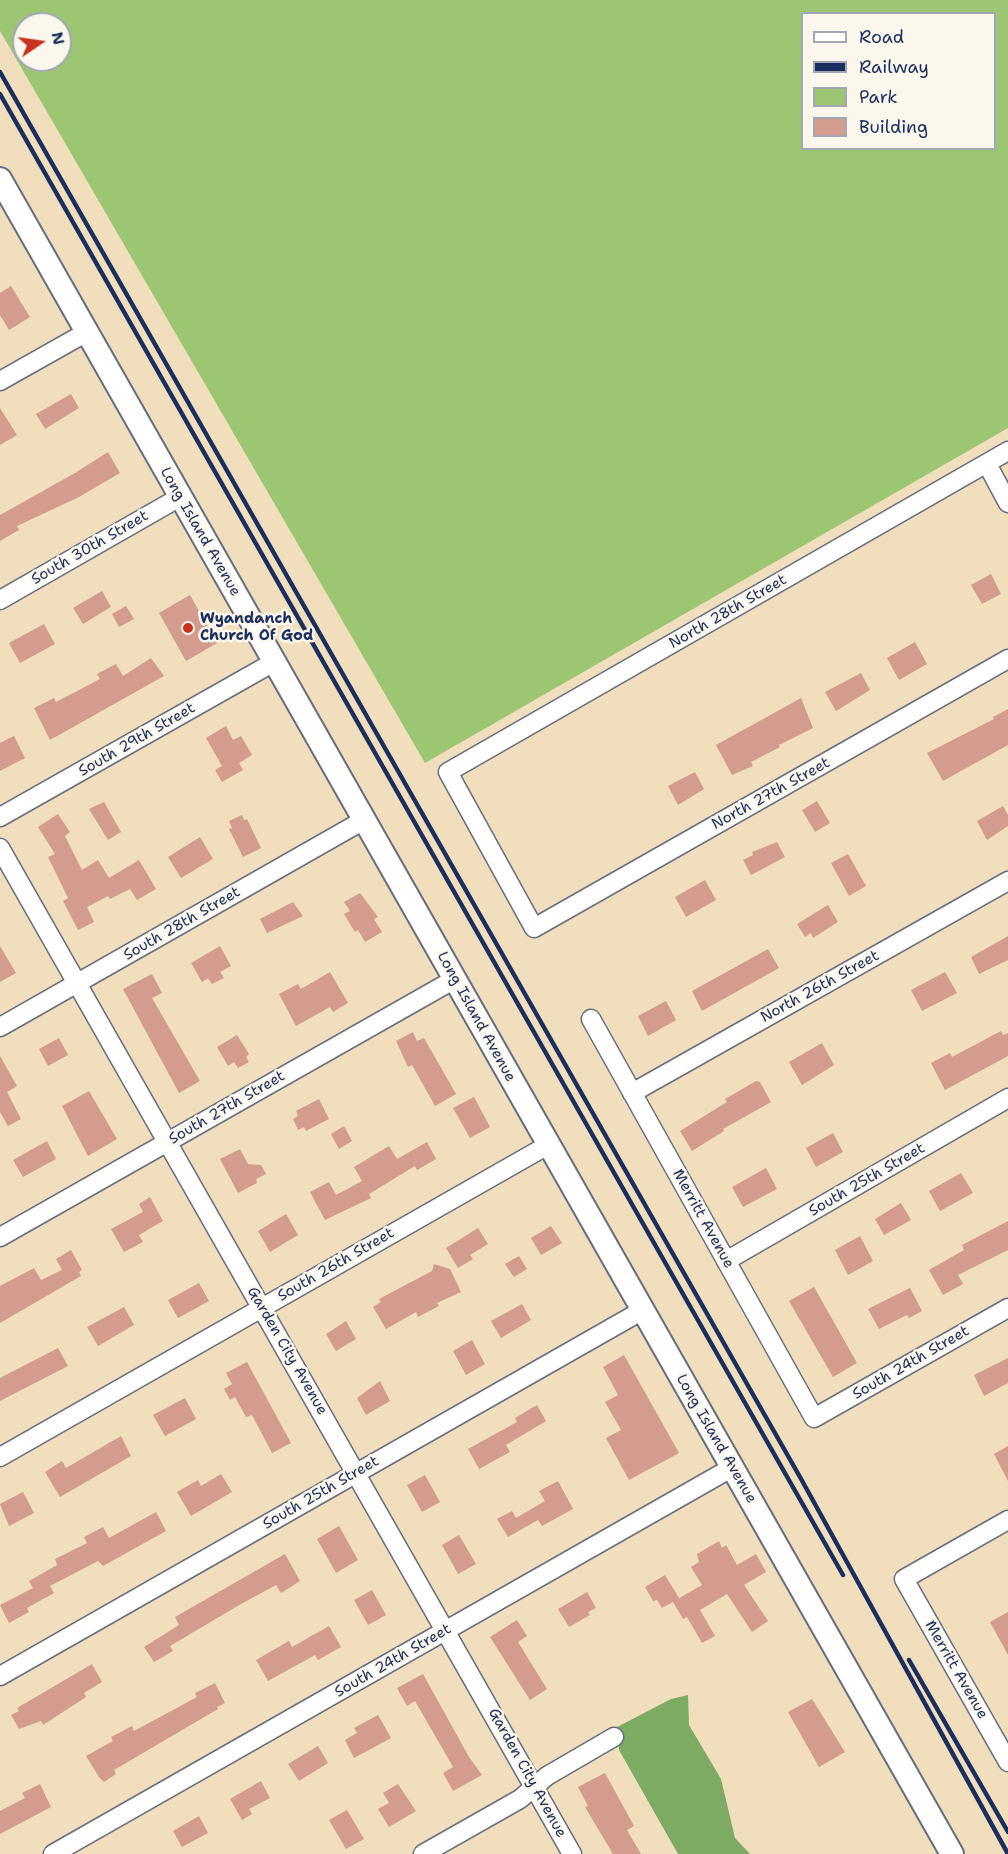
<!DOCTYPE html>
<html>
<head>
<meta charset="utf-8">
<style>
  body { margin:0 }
  #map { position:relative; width:1008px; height:1854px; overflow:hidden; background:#f0debd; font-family:"Shantell Sans",sans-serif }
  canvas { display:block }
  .legend { position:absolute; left:801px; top:12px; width:195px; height:138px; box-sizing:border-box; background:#fbf7ec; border:2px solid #a1a7b3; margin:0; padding:8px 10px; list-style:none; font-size:18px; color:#1b2f5e }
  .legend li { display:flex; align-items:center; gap:12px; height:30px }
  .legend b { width:30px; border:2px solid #a1a7b3 }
  .north { position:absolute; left:12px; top:12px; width:60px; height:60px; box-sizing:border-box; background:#fbf7ec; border:2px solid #a1a7b3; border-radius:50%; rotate:77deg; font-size:16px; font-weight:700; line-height:24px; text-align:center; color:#1b2f5e }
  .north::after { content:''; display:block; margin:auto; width:21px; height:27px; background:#c8321e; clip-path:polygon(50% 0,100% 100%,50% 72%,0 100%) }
</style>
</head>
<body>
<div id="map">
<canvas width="1008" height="1854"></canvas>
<ul class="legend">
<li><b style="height:8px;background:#fff"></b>Road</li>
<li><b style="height:8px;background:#1b2f5e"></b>Railway</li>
<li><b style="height:16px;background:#9dc672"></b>Park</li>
<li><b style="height:16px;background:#d39c8c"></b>Building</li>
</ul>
<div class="north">N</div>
</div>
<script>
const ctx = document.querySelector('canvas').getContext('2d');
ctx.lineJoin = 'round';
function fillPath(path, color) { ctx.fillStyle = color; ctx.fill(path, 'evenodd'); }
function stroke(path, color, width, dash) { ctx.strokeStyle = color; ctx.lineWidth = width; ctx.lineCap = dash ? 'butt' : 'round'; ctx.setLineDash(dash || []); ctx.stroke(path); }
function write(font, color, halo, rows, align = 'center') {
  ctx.font = font + ' "Shantell Sans",sans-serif'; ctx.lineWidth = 5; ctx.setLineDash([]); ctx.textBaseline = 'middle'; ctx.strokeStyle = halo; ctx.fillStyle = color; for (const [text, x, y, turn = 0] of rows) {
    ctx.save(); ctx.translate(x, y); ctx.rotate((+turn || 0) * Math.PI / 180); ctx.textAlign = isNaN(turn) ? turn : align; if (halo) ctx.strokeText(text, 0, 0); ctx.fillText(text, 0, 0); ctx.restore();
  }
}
fillPath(new Path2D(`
  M0 0H1008V428L425 763 0 31ZM802 14H994V148H802ZM24 24H60V60H24Z`), '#9dc672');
fillPath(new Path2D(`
  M688 1695 689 1725 721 1779 735 1838 750 1854H678L619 1750 617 1727 671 1699Z`), '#7eab64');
fillPath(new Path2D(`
  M11 286 30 317 9 330 0 315V293Z
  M71 394 79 408 45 429 36 414Z
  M0 408 17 435 0 445Z
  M108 452 120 473 79 497 17 526 19 530 0 541V515L75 473Z
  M991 574 1001 594 982 604 971 585Z
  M102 591 111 607 83 624 73 608Z
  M190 595 217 643 186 661 159 613Z
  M126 606 134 619 119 627 112 614Z
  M44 624 55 644 20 663 9 643Z
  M915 642 927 664 899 680 887 658Z
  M151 658 164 676 50 740 34 708 54 698 56 702 100 679 97 674 116 664 123 676Z
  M861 673 870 690 836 711 825 692Z
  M801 698 813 728 779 745 780 747 751 762 753 766 732 775 716 745Z
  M1008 709V745L943 781 927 753 994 719 993 717Z
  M226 726 233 740 241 736 252 755 239 763 243 770 222 782 215 770 222 766 206 738Z
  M14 736 25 758 0 771V743Z
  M695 772 704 789 678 805 668 786Z
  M817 801 830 823 815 832 802 810Z
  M104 802 121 832 108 840 89 809Z
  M1003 806 1008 815V826L987 840 977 821Z
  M58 814 70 832 65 836 82 870 98 860 109 878 139 860 156 889 137 900 130 889 110 899 108 896 87 907 94 922 78 930 63 901 68 898 48 857 55 854 38 827Z
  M242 815 244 820 247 819 261 848 243 857 229 829 232 828 229 821Z
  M200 837 213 859 181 878 168 857Z
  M777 842 785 857 751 875 743 860 753 855 752 852Z
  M848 854 866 886 849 896 831 863Z
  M705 880 716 900 686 917 675 897Z
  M360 893 378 917 374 919 382 932 365 942 358 930 355 932 344 914 350 911 344 902Z
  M293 902 303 916 267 933 260 919Z
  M828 905 838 922 813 938 811 933 805 937 797 924Z
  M1008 936V960L979 974 971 957Z
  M0 946 16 973 0 982Z
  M220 946 231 966 220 972 224 978 212 984 208 978 202 982 191 963Z
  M768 949 779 968 702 1011 692 991Z
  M330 972 348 1003 333 1012 330 1007 296 1026 279 994 298 984 301 989Z
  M945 972 957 993 922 1011 911 990Z
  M152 974 162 993 152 998 200 1081 179 1093 123 989Z
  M666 1001 676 1020 648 1036 638 1016Z
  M1001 1031 1003 1035 1008 1033V1056L945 1090 931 1063 950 1053 952 1057Z
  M413 1032 417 1041 424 1038 456 1094 435 1106 412 1065 408 1067 396 1041Z
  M237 1035 249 1054 246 1057 249 1062 238 1068 234 1062 228 1066 217 1047Z
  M59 1038 68 1055 48 1066 39 1049Z
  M822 1043 834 1065 802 1085 789 1062Z
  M0 1056 17 1086 7 1092 21 1119 8 1126 0 1112Z
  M756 1081 760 1082 771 1102 723 1129 724 1131 692 1151 680 1131 727 1102 725 1099Z
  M89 1091 117 1139 88 1156 62 1106Z
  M474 1097 490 1127 470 1138 453 1108Z
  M319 1099 329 1119 306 1131 304 1127 298 1130 293 1119 298 1116 296 1111Z
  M344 1126 352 1141 339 1149 331 1134Z
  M833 1133 843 1152 816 1167 806 1148Z
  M47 1141 56 1159 23 1177 13 1160Z
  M427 1142 436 1159 417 1170 415 1166 369 1194 371 1198 325 1220 310 1192 329 1182 336 1195 362 1181 354 1167 389 1146 397 1159Z
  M240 1149 248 1164 261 1165 266 1174 256 1179 257 1183 238 1193 220 1159Z
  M766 1168 777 1189 743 1207 732 1187Z
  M961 1173 973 1193 940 1211 929 1191Z
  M150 1197 163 1221 139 1235 143 1242 124 1252 111 1229 143 1212 139 1204Z
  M901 1203 911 1220 884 1235 875 1219Z
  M286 1214 298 1235 270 1252 258 1231Z
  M1008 1221V1250L958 1275 963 1284 943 1295 929 1270 964 1250 962 1245Z
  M551 1226 562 1243 541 1255 531 1238Z
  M478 1228 488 1244 470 1255 473 1259 458 1268 446 1248Z
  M860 1236 873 1261 848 1275 835 1250Z
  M71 1250 82 1270 79 1272 81 1276 0 1323V1286L34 1268 41 1280 62 1270 56 1259Z
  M519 1256 527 1269 514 1277 505 1264Z
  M434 1264 450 1269 461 1292 437 1303 439 1306 418 1317 416 1312 386 1329 373 1307 381 1302 379 1299 432 1271Z
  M199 1283 209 1301 178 1318 168 1300Z
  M814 1287 857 1363 833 1377 789 1301Z
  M910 1288 922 1311 909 1318 907 1315 879 1329 868 1309Z
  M522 1304 531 1320 501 1338 491 1321Z
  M124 1307 134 1325 98 1346 87 1327Z
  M346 1321 356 1339 336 1351 326 1334Z
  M472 1340 485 1364 466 1375 453 1351Z
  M58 1348 68 1366 0 1401V1378Z
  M624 1355 679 1453 629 1480 606 1438 621 1430 605 1402 618 1395 603 1367Z
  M1008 1358V1383L984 1396 974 1375Z
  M247 1362 291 1443 272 1453 252 1415 246 1417 235 1397 230 1400 224 1389 232 1384 226 1373Z
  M380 1381 390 1401 366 1415 357 1398Z
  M185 1398 196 1419 165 1436 153 1415Z
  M537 1405 546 1421 506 1445 510 1452 479 1469 468 1449 517 1422 515 1418Z
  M121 1436 131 1456 60 1497 45 1472 62 1461 66 1468Z
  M1008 1446V1481L994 1454Z
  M221 1474 232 1492 191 1516 177 1492 198 1480 201 1486Z
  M425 1475 440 1502 422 1512 407 1485Z
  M558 1481 573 1509 542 1526 538 1520 508 1537 497 1519 512 1511 516 1518 545 1501 539 1491Z
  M23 1492 34 1513 9 1526 0 1504Z
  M156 1512 166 1531 103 1566 98 1561 50 1586 54 1593 27 1608 29 1612 9 1623 0 1605 33 1588 29 1581 57 1565 55 1559 87 1543 84 1537 103 1527 109 1538Z
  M339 1526 358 1560 336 1573 317 1539Z
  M459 1535 476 1564 458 1574 442 1545Z
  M719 1541 722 1548 726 1545 737 1565 756 1554 766 1572 744 1585 768 1621 752 1632 727 1594 700 1610 715 1636 702 1643 687 1617 683 1619 673 1602 662 1608 657 1600 653 1601 645 1587 665 1575 679 1598 676 1600 702 1585 691 1567 699 1562 697 1554Z
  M285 1554 300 1581 281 1593 276 1585 241 1604 170 1646 173 1651 154 1662 144 1647 179 1625 175 1617Z
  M372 1590 386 1615 368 1625 354 1600Z
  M587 1592 596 1608 588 1612 590 1615 569 1627 558 1609Z
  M1008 1612V1655L990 1622Z
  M517 1620 527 1636 518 1642 547 1689 530 1700 490 1637Z
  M329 1626 341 1647 318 1660 315 1655 268 1681 256 1660 289 1641 292 1647Z
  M92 1664 102 1682 84 1693 86 1697 43 1725 41 1721 19 1729 11 1715 19 1711 17 1708Z
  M423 1674 469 1757 482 1775 453 1791 443 1773 453 1767 415 1701 407 1706 397 1688Z
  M215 1683 225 1703 217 1707 218 1709 114 1770 116 1774 104 1782 99 1777 86 1756 113 1741 111 1737 132 1726 134 1731 197 1697 195 1693Z
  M812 1699 845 1752 819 1767 788 1712Z
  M378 1715 391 1738 354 1758 345 1740 357 1733 354 1728Z
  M318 1746 328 1763 299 1781 288 1764Z
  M605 1773 634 1826 627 1830 641 1854H613L585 1807 588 1806 578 1787Z
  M261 1781 270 1798 249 1809 252 1814 242 1820 230 1799Z
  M40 1784 51 1807 0 1834V1811L25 1798 22 1793Z
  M398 1784 416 1811 389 1827 378 1809 389 1803 383 1793Z
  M347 1810 364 1839 346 1849 329 1820Z
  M199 1816 208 1833 182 1847 173 1831Z`), '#d39c8c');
const minor = new Path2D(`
  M0 381 87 332
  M1008 451 448 772 534 928 1008 659
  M987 464 1008 503
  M0 600 180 497
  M0 817 274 662
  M0 848 572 1854
  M591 1019 814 1418 1008 1308
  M0 1027 364 820
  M632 1093 1008 881
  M0 1237 455 979
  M726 1261 1008 1098
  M0 1457 548 1145
  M1008 1520 904 1579 1008 1762
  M0 1676 643 1310
  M53 1854 733 1467
  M423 1854 520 1799 547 1776 614 1737`);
const tertiary = new Path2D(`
  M0 179 952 1854`);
stroke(minor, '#666c7f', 21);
stroke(tertiary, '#666c7f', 26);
stroke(minor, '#fff', 18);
stroke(tertiary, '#fff', 22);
stroke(new Path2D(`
  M0 72 800 1477 1008 1854
  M0 94 843 1575
  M909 1660 1008 1832`), '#1b2f5e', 4.5);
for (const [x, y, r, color] of [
  [188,628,6,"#c8321e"]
]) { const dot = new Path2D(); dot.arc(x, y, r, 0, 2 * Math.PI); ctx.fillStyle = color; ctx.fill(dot); stroke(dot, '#fbf7ec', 2); }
write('15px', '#1b2f5e', '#fbf7ec', [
  ["Long Island Avenue",200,532,60],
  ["South 30th Street",90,548,-30],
  ["North 28th Street",728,612,-30],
  ["South 29th Street",137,740,-30],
  ["North 27th Street",771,794,-29],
  ["South 28th Street",182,924,-30],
  ["North 26th Street",820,987,-29],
  ["Long Island Avenue",476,1017,61],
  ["South 27th Street",227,1108,-30],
  ["South 25th Street",867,1180,-30],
  ["Merritt Avenue",703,1219,61],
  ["South 26th Street",336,1265,-30],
  ["Garden City Avenue",287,1351,60],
  ["South 24th Street",911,1363,-30],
  ["Long Island Avenue",716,1439,60],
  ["South 25th Street",321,1493,-30],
  ["South 24th Street",393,1661,-30],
  ["Merritt Avenue",956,1670,60],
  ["Garden City Avenue",527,1773,61]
]);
write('bold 15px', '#1b2f5e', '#fbf7ec', [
  ["Wyandanch",200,619],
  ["Church Of God",200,636]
], 'left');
</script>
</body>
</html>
